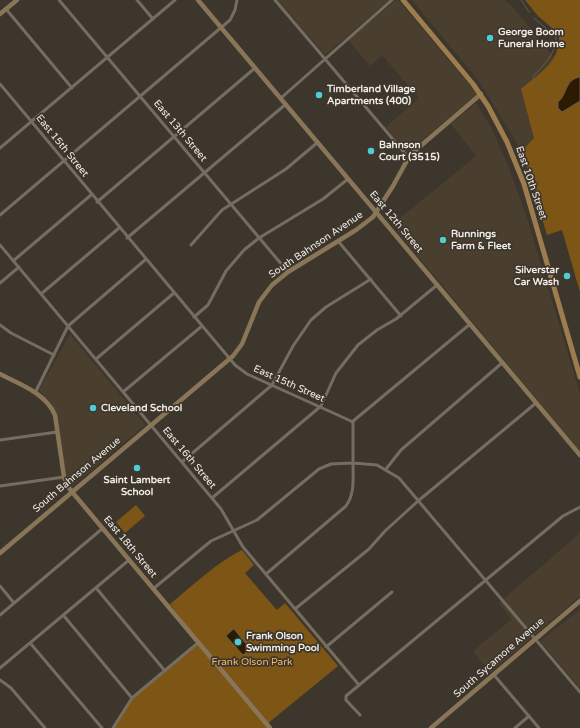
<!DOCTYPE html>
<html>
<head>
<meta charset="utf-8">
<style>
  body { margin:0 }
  canvas { display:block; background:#3d362c }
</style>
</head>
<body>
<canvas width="580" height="728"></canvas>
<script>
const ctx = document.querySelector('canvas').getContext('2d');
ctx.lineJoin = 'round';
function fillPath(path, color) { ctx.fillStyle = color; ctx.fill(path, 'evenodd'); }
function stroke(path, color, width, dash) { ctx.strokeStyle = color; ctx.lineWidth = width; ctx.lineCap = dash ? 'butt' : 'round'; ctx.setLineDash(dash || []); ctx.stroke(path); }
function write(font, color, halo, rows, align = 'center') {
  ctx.font = font + ' "Varela Round",sans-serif'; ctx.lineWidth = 3.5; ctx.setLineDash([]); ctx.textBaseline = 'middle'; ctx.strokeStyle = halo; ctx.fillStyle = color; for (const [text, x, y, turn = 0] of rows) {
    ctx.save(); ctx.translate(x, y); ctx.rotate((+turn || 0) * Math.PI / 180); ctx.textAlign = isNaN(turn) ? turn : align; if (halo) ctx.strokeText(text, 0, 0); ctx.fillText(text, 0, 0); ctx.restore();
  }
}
fillPath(new Path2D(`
  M278 0H389L325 55Z
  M396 0H398L477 94 407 153 386 127 419 98 382 55 370 66 348 40Z
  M412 0H504L512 6 555 59 521 89 534 138 522 151 479 81Z
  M476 103 492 129 509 168 526 215 580 394V451L392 225 476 156 451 124Z
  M70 334 145 425 72 486 65 472 55 411 50 401 39 390Z
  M580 533V596L490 673 473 651 512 619 499 603Z
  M580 610V688L540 641Z`), '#4a3f2f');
fillPath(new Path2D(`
  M525 0H580V292L562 230 547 235 522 151 534 138 521 89C540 72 561 62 559 34L538 16Z
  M136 505 145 516 125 533 116 522Z
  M242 550 254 565 245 573 275 608 277 610 285 603 338 666 267 724 270 728H113L132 698 199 643 170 604C194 585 214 564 242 550Z`), '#7d5615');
const water = new Path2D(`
  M580 77V101L562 112 558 108V102C568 94 564 80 580 77Z
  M234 629 250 649 243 655 226 636Z`);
fillPath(water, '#2c1b02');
stroke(water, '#675a46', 1);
stroke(new Path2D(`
  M521 0 529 12
  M534 18 556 37C556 55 543 65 533 77L552 101`), '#675a46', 1);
stroke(new Path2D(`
  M59 0 288 272
  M137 0 153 19
  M275 0 408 157
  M6 9 72 88
  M0 84 235 365 247 374 351 421 353 423V463L377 465 399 478 580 692
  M281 98 392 0
  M0 148 175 0
  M97 202 255 68
  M0 215 230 20 235 10 237 0
  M127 238 286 104
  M338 241 401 316
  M0 245 221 509 243 547 359 685
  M191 245 222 210 286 169 318 142
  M13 261 91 195
  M0 283 19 267
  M41 294 119 228
  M194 317 208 305 226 271 244 250 259 238 323 199 348 179
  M0 325 11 333 54 355
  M96 359 174 293
  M123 392 202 326
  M35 393 68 326 145 260
  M352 422 470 324
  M0 440 57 432
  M182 462 272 385 293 346 311 320 326 307 371 279
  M386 469 401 450 502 363
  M0 486 64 477
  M212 498 321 406 336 373 358 345 377 330 396 319 437 285
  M0 586 14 603
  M97 589 165 671
  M153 589 211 541 257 520 319 469 331 464 353 463C353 479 355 493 346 506L266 574
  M295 609 369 549 385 531 418 501 536 403
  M0 615 103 528
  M64 616 132 698
  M31 644 102 728
  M326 647 392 592
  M0 668 129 560
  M494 675 539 728
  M0 680 11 688 45 728
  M360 715 346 700V696L563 516 580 507
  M113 728 132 698 199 642
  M515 728 529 716`), '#756d62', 3);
stroke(new Path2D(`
  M198 0 580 455
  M0 14 17 0
  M0 374C19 384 46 393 55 415L64 477 68 487 270 728
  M0 553 233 356 242 344 259 302 272 285 288 272 356 230 373 217 393 186 410 155 481 94
  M431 728 580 601`), '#897558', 4.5);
stroke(new Path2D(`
  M403 0 473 84 488 106 507 142 524 184 580 377`), '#9d7d4e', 5);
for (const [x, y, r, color] of [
  [490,38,4,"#51ccd5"],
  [319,95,4,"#51ccd5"],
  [371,151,4,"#51ccd5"],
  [443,240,4,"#51ccd5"],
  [567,276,4,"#51ccd5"],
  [93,408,4,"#51ccd5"],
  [137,468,4,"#51ccd5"],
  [238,642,4,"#51ccd5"]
]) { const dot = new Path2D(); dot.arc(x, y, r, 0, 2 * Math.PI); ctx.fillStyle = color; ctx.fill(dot); stroke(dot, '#3d362c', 1.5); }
write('bold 10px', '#f0ece5', '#3d362c', [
  ["George Boom",498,32],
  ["Funeral Home",498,44],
  ["Timberland Village",327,89],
  ["Apartments (400)",327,101],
  ["Bahnson",379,145],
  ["Court (3515)",379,157],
  ["Runnings",451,234],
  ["Farm & Fleet",451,246],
  ["Silverstar",559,270,"right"],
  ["Car Wash",559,282,"right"],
  ["Cleveland School",101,408],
  ["Saint Lambert",137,480,"center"],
  ["School",137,492,"center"],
  ["Frank Olson",246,636],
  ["Swimming Pool",246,648]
], 'left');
write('10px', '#f0ece5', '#3d362c', [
  ["East 13th Street",180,131,50],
  ["East 15th Street",62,146,51],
  ["East 10th Street",531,183,71],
  ["East 12th Street",396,222,50],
  ["South Bahnson Avenue",316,245,-34],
  ["East 15th Street",289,384,24],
  ["East 16th Street",189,458,50],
  ["South Bahnson Avenue",77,475,-40],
  ["East 18th Street",130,547,50],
  ["South Sycamore Avenue",499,658,-41]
]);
write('10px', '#f5bb68', '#3d362c', [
  ["Frank Olson Park",252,662]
]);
</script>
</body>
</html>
